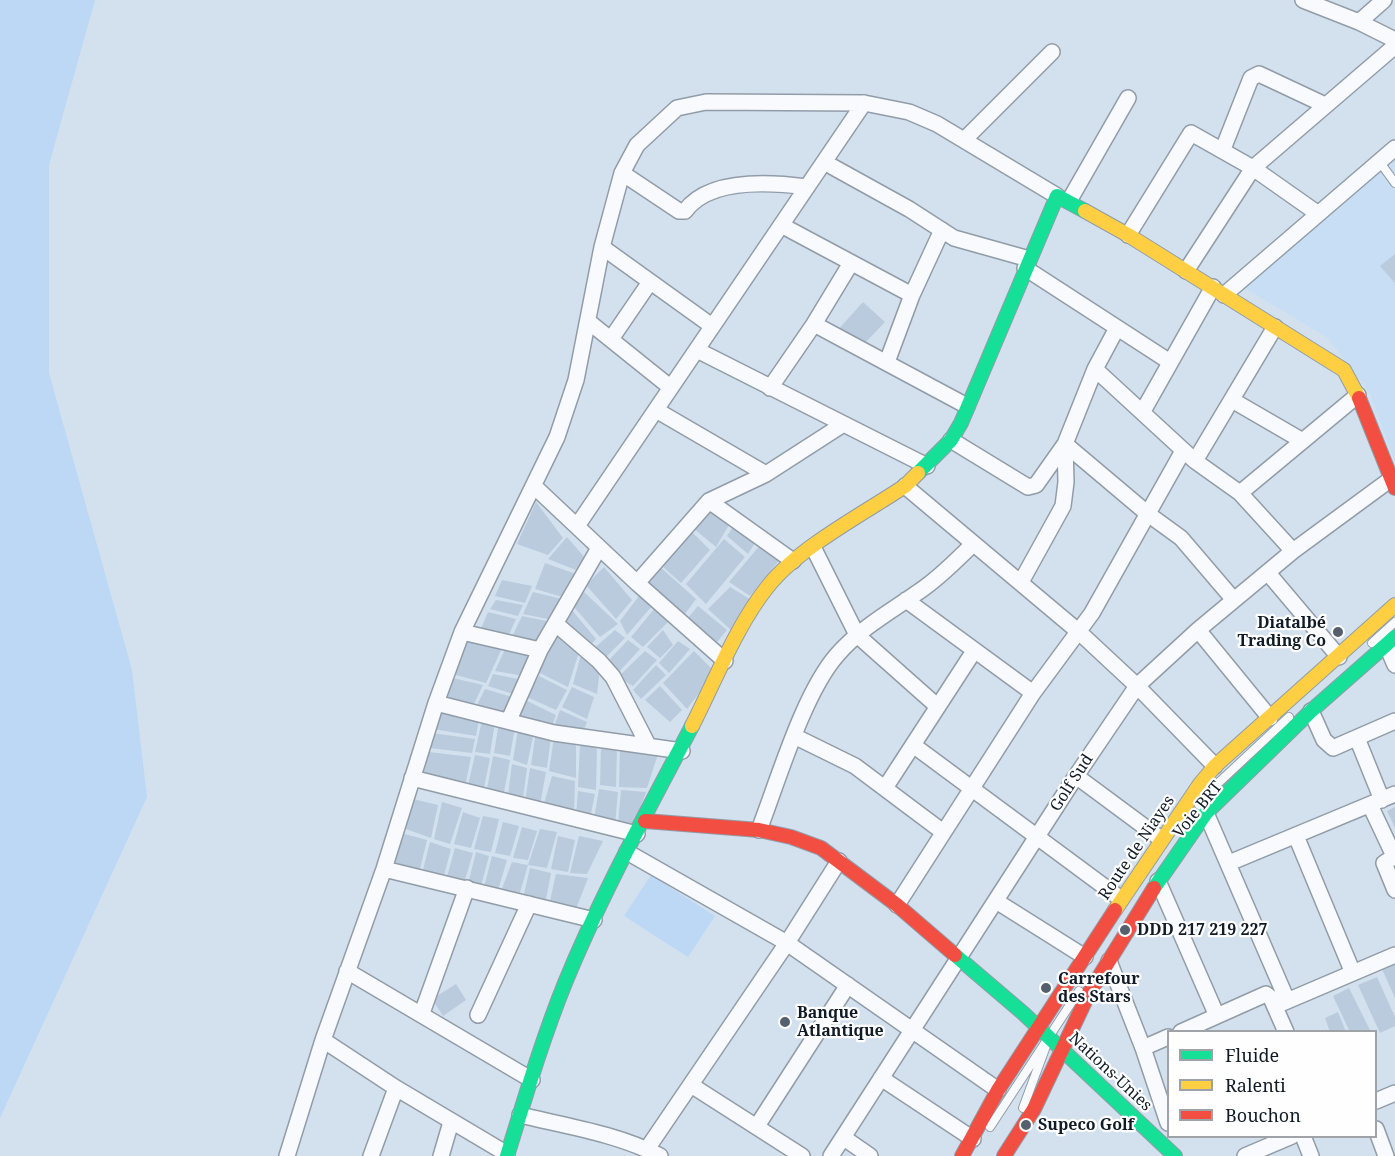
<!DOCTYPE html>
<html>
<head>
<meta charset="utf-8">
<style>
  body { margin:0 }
  #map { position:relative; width:1395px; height:1156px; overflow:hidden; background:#d3e1ef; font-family:"Noto Serif",serif }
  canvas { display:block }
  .legend { position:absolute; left:1167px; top:1030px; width:210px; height:108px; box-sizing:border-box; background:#fefefe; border:2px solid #9fa3a8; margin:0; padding:8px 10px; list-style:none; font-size:18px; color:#101b27 }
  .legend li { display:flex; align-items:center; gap:12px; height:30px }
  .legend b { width:30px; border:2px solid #9fa3a8 }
</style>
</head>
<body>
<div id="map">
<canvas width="1395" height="1156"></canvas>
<ul class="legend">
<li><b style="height:8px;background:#16e098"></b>Fluide</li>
<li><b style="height:8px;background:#ffcf43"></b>Ralenti</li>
<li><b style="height:8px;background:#f24e42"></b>Bouchon</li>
</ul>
</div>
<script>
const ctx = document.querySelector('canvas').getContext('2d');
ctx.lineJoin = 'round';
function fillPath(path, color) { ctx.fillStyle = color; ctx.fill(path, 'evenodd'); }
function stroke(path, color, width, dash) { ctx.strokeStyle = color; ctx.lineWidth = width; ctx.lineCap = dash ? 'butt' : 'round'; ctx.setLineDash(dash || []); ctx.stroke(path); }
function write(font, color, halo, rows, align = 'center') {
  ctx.font = font + ' "Noto Serif",serif'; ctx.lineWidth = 4.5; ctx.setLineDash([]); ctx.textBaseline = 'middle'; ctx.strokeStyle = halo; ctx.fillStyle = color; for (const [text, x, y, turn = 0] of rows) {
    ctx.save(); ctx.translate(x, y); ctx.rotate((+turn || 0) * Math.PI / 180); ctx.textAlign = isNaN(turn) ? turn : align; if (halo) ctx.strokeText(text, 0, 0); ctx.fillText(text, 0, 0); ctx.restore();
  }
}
fillPath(new Path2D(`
  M1395 156V462L1370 394 1328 338 1243 287Z`), '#c7def4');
fillPath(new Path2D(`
  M0 0H95L49 165V373L132 670 147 797 0 1118Z
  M651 875 715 916 688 957 624 916Z`), '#bcd8f4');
fillPath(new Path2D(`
  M1395 254V283L1380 266Z
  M863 302 885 322 863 345 837 331Z
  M536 502 563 538 548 555 517 544Z
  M714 510 729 525 716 547 693 528Z
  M734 525 756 541 748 554 727 536Z
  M692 532 710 550 681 583 661 565Z
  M567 537 585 558 576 570 548 559Z
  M724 539 745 557 706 604 686 584Z
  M761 544 782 557 750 596 729 582Z
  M545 563 576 574 566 598 535 589Z
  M659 566 696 599 685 614 643 581Z
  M604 567 632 600 616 619 586 585Z
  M502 580 532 586 525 603 495 596Z
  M730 587 753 601 732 631 708 609Z
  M533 592 562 599 553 620 523 614Z
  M584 592 618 624 600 637 574 607Z
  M639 596 652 606 627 635 620 621Z
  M496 600 523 605 518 616 490 609Z
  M698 606 727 630 717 642 687 619Z
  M655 608 669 621 643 647 631 637Z
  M571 609 596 639 589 647 566 622Z
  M488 612 516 619 507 639 480 631Z
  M522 616 551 622 540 645 511 639Z
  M557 630 580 649 568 687 538 672Z
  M615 630 625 638 604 659 592 650Z
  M663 630 673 645 660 658 647 647Z
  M464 637 503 646 486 683 452 674Z
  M628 640 640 649 617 674 607 662Z
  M678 641 690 649 669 673 659 663Z
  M506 647 534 653 524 676 495 671Z
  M582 651 600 668 597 694 573 684Z
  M645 651 657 660 633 686 618 677Z
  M694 651 715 672 687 709 663 683Z
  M656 665 666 675 641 699 633 690Z
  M493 674 523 680 516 695 488 686Z
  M539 676 567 690 556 710 527 697Z
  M453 678 483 685 472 708 444 701Z
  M660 686 682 710 670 722 645 700Z
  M572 687 594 697 587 719 562 707Z
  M485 689 512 697 503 716 475 709Z
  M525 700 556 715 551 729 517 717Z
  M439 709 479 719 476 736 433 729Z
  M560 710 587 722 582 734 553 729Z
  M482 720 495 722 490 754 475 752Z
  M499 722 515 727 510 756 494 753Z
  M518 729 534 732 527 765 513 760Z
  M536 731 551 736 547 768 531 765Z
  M432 733 475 739 472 753 430 748Z
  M554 737 576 741V778L549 771Z
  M580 744H597L596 790 578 787Z
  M601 745 617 746 616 787 600 785Z
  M620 747 659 751 647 788 619 787Z
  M429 752 471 757 465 787 423 776Z
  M475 755 490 758 484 788 468 785Z
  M493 756 510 760 504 792 487 789Z
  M512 764 527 768 523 798 508 795Z
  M530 768 546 772 540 805 525 802Z
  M552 776 575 781 574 812 543 807Z
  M599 789 618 792 615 824 594 819Z
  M621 790 646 792 633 828 618 825Z
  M578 791 595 794 590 818 576 815Z
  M413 799 438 805 431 838 406 829Z
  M442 802 462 808 450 844 434 839Z
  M1395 807V828L1387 811Z
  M463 812 480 818 471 848 454 844Z
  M483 816 499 819 491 852 474 849Z
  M503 822 519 826 510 856 495 853Z
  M522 827 537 831 528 860 513 858Z
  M540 829 557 832 547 868 528 865 519 896 501 891 512 862 528 865Z
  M401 833 427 840 419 873 394 867Z
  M558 836 575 840 568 872 551 869Z
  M579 836 603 841 587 874 570 873Z
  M430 842 451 849 443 879 422 874Z
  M455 848 473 853 464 883 446 880Z
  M476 852 489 856 481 886 468 884Z
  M492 856 507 860 498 890 484 887Z
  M530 868 551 873 545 904 523 898Z
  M556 874 588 878 576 909 549 905Z
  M1395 963V998L1382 969Z
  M1377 977 1395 1017V1026L1380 1033 1358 985Z
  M456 984 466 1000 443 1016 432 999Z
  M1349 988 1371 1032H1350L1333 996Z
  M1338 1012 1346 1032H1330L1325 1018Z`), '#b9cbdd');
const lane = new Path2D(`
  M1379 161 1395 183
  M1372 643 1395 622
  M1199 805 1214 787 1289 717
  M1023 1108 1046 1046
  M990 1127 1079 991`);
const street = new Path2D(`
  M1303 0 1359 22 1395 40
  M1359 22 1384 0
  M965 139 1052 52
  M1223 149 1251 78 1259 74 1325 105
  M824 162 909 209 954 238 1029 259
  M622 173 679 211H685C709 178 770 182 807 187
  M1069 201 1128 98
  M781 225 912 295
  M1128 235 1191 133 1253 168 1317 213
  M602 247 712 326
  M1025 268 1170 362
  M1186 271 1253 168 1395 46
  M1224 295 1395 148
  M589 322 670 387
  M814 324 967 406
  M611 339 650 282
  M697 350 927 466
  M887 362 912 295 942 230
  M1095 369 1195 461 1240 493 1293 551
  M770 388 814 324 851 263
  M1232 400 1301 440
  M656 410 766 474
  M1143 411 1213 287
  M951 440 1028 487 1036 485 1065 444 1095 369 1117 328
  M1065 444 1148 514 1181 538 1234 600
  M1195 461 1275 327
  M905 486 1079 632 1137 686 1215 766
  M535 487 637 583 725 661
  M1240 493 1358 395
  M709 501 793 561
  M577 526 864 103
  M813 547 857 635 937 706
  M1268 573 1339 657
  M1021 582 1063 506 1066 482 1065 444
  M637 583 709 501 766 474 842 425
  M906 600 1033 693
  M556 624 599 661 613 677 648 745
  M1198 630 1270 718
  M462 632 540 650
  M1386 644 1395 665
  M436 703 554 733 682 751
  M1311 711 1324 740 1333 748 1395 721
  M509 720 540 650 599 548
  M794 736 855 766 943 832
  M1357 738 1382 800
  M913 745 1121 899
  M1076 776 1161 839
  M412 778 637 834
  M885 788 974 651
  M1370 805 1394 856
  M1206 813 1287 1000
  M759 830C778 781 803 694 837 655 861 627 895 609 924 588 942 575 957 560 972 545
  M1296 836 1353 973
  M627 852 787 943 998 1090
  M1395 856 1384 863 1395 890
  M1229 863 1395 794
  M384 869 594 920
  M1158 881 1217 1016
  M996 901 1085 957
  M897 905 1033 693 1092 613 1183 451
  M1109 961 1143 1048 1168 1123
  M347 971 532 1080
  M1280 1004 1395 955
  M422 1013 467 888
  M478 1015 529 904
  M1181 1032 1266 994 1271 998 1286 1032
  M323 1040 396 1088 507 1154
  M1143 1048 1168 1037
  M881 1078 973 1139
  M691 1085 802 1156
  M1376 1101 1395 1093
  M520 1115C566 1126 618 1134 660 1156
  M757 1126 848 985
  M1376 1129 1386 1156
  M1303 1136 1311 1156
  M844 1138 870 1156
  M647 1149 787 943 839 861
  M287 1156 323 1040 384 869 436 703 462 632 557 437 576 380 602 247 622 173 637 145 677 108 706 102 864 103 909 112 937 124 1057 196
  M371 1156 396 1088
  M441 1156 451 1122
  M831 1156 1076 776 1137 686 1198 630 1293 551 1391 479
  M1245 1156 1292 1136`);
const fast = new Path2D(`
  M918 473 951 440 961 423 1057 196 1085 211
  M1154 888 1206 813 1311 711 1395 637
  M955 955 1023 1013 1175 1156
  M507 1156C525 1098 542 1040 565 983 601 895 648 810 692 726`);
const slow = new Path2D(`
  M1085 211 1128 235 1344 370 1359 398
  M692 726C715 681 737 624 769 585 800 547 863 514 905 486L918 473
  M1115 910 1200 784 1215 766 1395 605`);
const jam = new Path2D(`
  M1359 398 1395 488
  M645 821 759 830 791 837 821 848 897 905 955 955
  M962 1156 998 1090 1115 910
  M1004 1156 1034 1109 1089 993 1154 888`);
stroke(lane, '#919ca8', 10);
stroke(street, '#919ca8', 18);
stroke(fast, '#919ca8', 16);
stroke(slow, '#919ca8', 16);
stroke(jam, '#919ca8', 16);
stroke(lane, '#f8fafd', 8);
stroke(street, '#f8fafd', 15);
stroke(fast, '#16e098', 14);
stroke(slow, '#ffcf43', 14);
stroke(jam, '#f24e42', 14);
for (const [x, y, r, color] of [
  [1338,632,6,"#54606d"],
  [1125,930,6,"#54606d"],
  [1046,988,6,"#54606d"],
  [785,1022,6,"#54606d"],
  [1026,1125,6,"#54606d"]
]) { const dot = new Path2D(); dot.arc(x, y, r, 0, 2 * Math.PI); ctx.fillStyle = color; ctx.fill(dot); stroke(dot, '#fefefe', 2); }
write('bold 16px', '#101b27', '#fefefe', [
  ["Diatalbé",1326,623,"right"],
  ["Trading Co",1326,641,"right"],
  ["DDD 217 219 227",1137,930],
  ["Carrefour",1058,979],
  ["des Stars",1058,997],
  ["Banque",797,1013],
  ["Atlantique",797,1031],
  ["Supeco Golf",1038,1125]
], 'left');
write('16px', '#101b27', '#fefefe', [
  ["Golf Sud",1072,783,-57],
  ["Voie BRT",1198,810,-51],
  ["Route de Niayes",1137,848,-56],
  ["Nations-Unies",1110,1072,43]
]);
</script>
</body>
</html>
